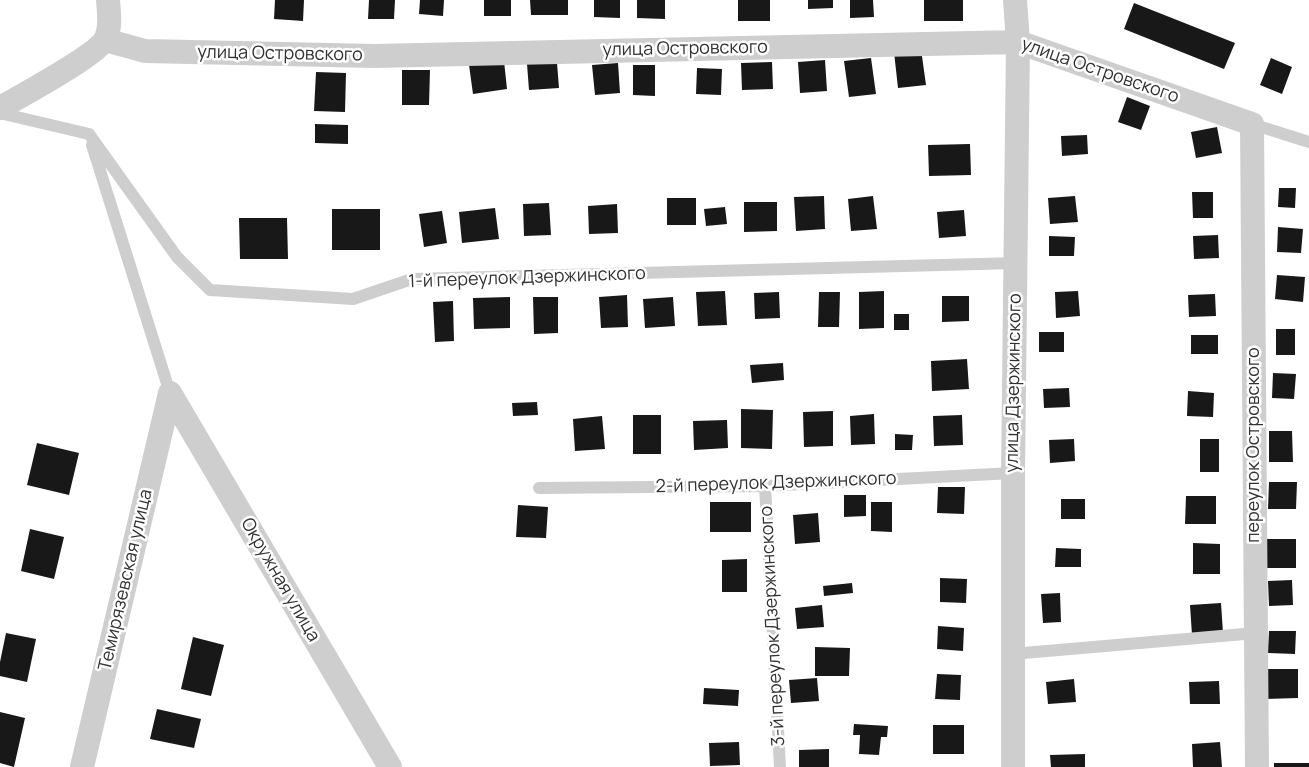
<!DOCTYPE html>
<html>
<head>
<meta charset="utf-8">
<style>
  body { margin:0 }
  canvas { display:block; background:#fff }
</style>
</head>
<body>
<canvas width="1309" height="767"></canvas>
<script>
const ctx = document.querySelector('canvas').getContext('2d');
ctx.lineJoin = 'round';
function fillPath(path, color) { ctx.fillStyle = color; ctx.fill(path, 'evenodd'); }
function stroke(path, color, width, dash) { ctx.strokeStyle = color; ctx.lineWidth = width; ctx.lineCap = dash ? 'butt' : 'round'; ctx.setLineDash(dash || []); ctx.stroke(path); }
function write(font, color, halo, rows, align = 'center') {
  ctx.font = font + ' Manrope,sans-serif'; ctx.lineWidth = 5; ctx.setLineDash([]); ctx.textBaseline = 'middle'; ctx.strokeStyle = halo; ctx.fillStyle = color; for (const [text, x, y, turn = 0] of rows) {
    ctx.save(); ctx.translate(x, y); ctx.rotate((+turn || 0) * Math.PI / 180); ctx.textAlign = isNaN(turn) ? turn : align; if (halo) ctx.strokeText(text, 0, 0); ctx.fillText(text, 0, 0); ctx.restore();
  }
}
fillPath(new Path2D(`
  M275 0H304L303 21 274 19Z
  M369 0H395L394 19H368Z
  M420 0H444L443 16 419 14Z
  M484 0H511V16H484Z
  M530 0H568V15H531Z
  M594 0H620V18L594 17Z
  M637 0H665V19L637 18Z
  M738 0H770V21H738Z
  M808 0H833V8L808 9Z
  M850 0H873L874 17 850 18Z
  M924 0H963V21H924Z
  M1134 3 1235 43 1224 69 1124 29Z
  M921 49 926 85 898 88 894 52Z
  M871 58 876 94 849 97 844 61Z
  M1271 58 1292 67 1282 94 1260 85Z
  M825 60 827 91 800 93 798 62Z
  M504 61 507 89 473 94 469 65Z
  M772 62 773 89 742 90 741 63Z
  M557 63 559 88 529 90 527 64Z
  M618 63 620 93 595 95 592 65Z
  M633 65H655V96L633 95Z
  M697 68 722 69 721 95 696 94Z
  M402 70H430L429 105H402Z
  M316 72 346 73 345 112 314 111Z
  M1127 97 1150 106 1141 130 1118 122Z
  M315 124 348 125V144L315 143Z
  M1217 127 1222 153 1196 158 1191 132Z
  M1087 135 1088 154 1062 156 1061 136Z
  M970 144 971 175 929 176 928 145Z
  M1279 188H1296L1295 208 1278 207Z
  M1192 192H1213V218H1193Z
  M824 196 825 229 796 231 794 197Z
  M873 196 877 229 851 231 848 199Z
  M1075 196 1078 222 1050 224 1048 198Z
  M667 198H696V225H667Z
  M744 202H777V231L744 232Z
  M549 203 551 235 524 236 523 204Z
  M617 204 618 233 589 234 588 206Z
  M725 207 727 224 706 226 704 209Z
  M495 208 499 239 462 243 459 212Z
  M332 209H380V250H332Z
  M964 210 966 236 939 238 937 212Z
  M442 211 447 243 424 247 419 214Z
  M239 218H287L288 259H240Z
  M1278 227 1303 229 1301 253 1277 252Z
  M1218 235 1219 258 1194 259 1193 236Z
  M1049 236 1075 237 1074 256H1049Z
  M1277 275 1305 277 1303 302 1275 299Z
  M725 291 727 325 698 326 696 292Z
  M884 291V328L859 329V292Z
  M1078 291 1080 316 1056 318 1055 292Z
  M779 292 780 318 755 319 754 293Z
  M819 292H840L839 327H818Z
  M1215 294 1216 316 1189 317 1188 295Z
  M627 295 628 327 601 328 599 297Z
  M942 296H969V321L942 322Z
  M510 297V328L474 329 473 298Z
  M533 297H558V333L534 334Z
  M673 297 675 326 645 328 643 299Z
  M453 301 454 341 435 342 433 302Z
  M894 314H909V330H894Z
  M1276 329H1295V355H1276Z
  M1039 332H1064V352H1039Z
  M1191 335H1218V354H1191Z
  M967 359 969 389 932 391 931 361Z
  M783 363 784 380 752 383 750 365Z
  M1273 373 1296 374 1294 399 1272 398Z
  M1069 388 1070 407 1044 408 1043 389Z
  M1188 391 1214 393 1213 417 1187 416Z
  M537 402 538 415 513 416 512 403Z
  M741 409 773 410 772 449 741 448Z
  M833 411V446L804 447 803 412Z
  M874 414 875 444 851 445 850 416Z
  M633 415H661V454H633Z
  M962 415 963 445 934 446 933 416Z
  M602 416 605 449 575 451 573 419Z
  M727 420 728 448 694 450 693 421Z
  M1269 431H1292L1293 462H1269Z
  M895 434 913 435 912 450H895Z
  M1074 439 1075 461 1050 463 1049 440Z
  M1200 439H1219V472H1200Z
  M37 443 79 453 69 495 27 485Z
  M1269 482H1297L1296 509H1268Z
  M938 487H965L964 514 937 513Z
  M844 495H866V516L844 517Z
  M1186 496H1216V524H1185Z
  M1061 499H1085V519H1061Z
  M710 502H751V532H710Z
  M871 502H892V532L871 531Z
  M518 505 548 507 546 538 516 537Z
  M818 513 820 542 795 544 793 515Z
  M30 529 64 537 54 579 21 571Z
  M1266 539H1296V568H1266Z
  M1193 543 1220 544V574H1193Z
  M1056 548 1081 549V567H1055Z
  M747 559V592H722V560Z
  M940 578 967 579 966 603 940 602Z
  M1292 580 1293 605 1269 606 1268 581Z
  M852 583 853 593 824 596 823 586Z
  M1060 593 1061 622 1043 623 1041 594Z
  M1221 603 1223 633 1192 635 1190 605Z
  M822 605 824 627 797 629 795 608Z
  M938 626 964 628 963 651 937 649Z
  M1269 631H1296L1295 654 1268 653Z
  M6 633 36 639 27 682 0 676V662Z
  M193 637 224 645 211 696 181 689Z
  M815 647 850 648 849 676H815Z
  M1265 669H1298V698L1265 699Z
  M937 674 961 675 960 700 935 699Z
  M817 678 819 701 791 703 789 680Z
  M1074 679 1076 702 1048 704 1046 682Z
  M1219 681 1220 704H1190L1189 682Z
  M704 688 739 690 738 706 703 704Z
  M157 709 201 719 194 748 150 739Z
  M0 712 25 718 14 767 0 763Z
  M854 724 888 726 887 737H881L879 755 859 754 860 735H853Z
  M933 725H964V754H933Z
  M739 742 740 765 710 766 709 743Z
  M1220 742 1222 767H1193L1192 744Z
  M829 749V767H799V750Z
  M1085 754V767H1051L1050 755Z
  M1274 763H1309V767H1274Z`), '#181818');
stroke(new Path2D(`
  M0 113 89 134 177 257 210 290 353 299 412 279 1017 263
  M1252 124 1309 142
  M92 145 170 393
  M765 486 780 767
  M539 488 765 486 1013 473
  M1012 654 1256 633`), '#cecece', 12);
stroke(new Path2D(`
  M105 40 145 51 375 56 1018 42 1252 124 1257 767
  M0 108C19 97 99 54 106 38 111 26 109 13 108 0
  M170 393 390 767
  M82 767 170 393
  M1013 767V473L1018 42 1015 0`), '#cecece', 24);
write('18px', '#313131', '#fff', [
  ["улица Островского",685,49,-1],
  ["улица Островского",280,54,1],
  ["улица Островского",1100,71,19],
  ["1-й переулок Дзержинского",527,278,-2],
  ["улица Дзержинского",1014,383,-89],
  ["переулок Островского",1254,445,-90],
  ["2-й переулок Дзержинского",776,483,-2],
  ["Темирязевская улица",126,580,-77],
  ["Окружная улица",280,580,60],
  ["3-й переулок Дзержинского",773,626,-93]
]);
</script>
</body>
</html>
